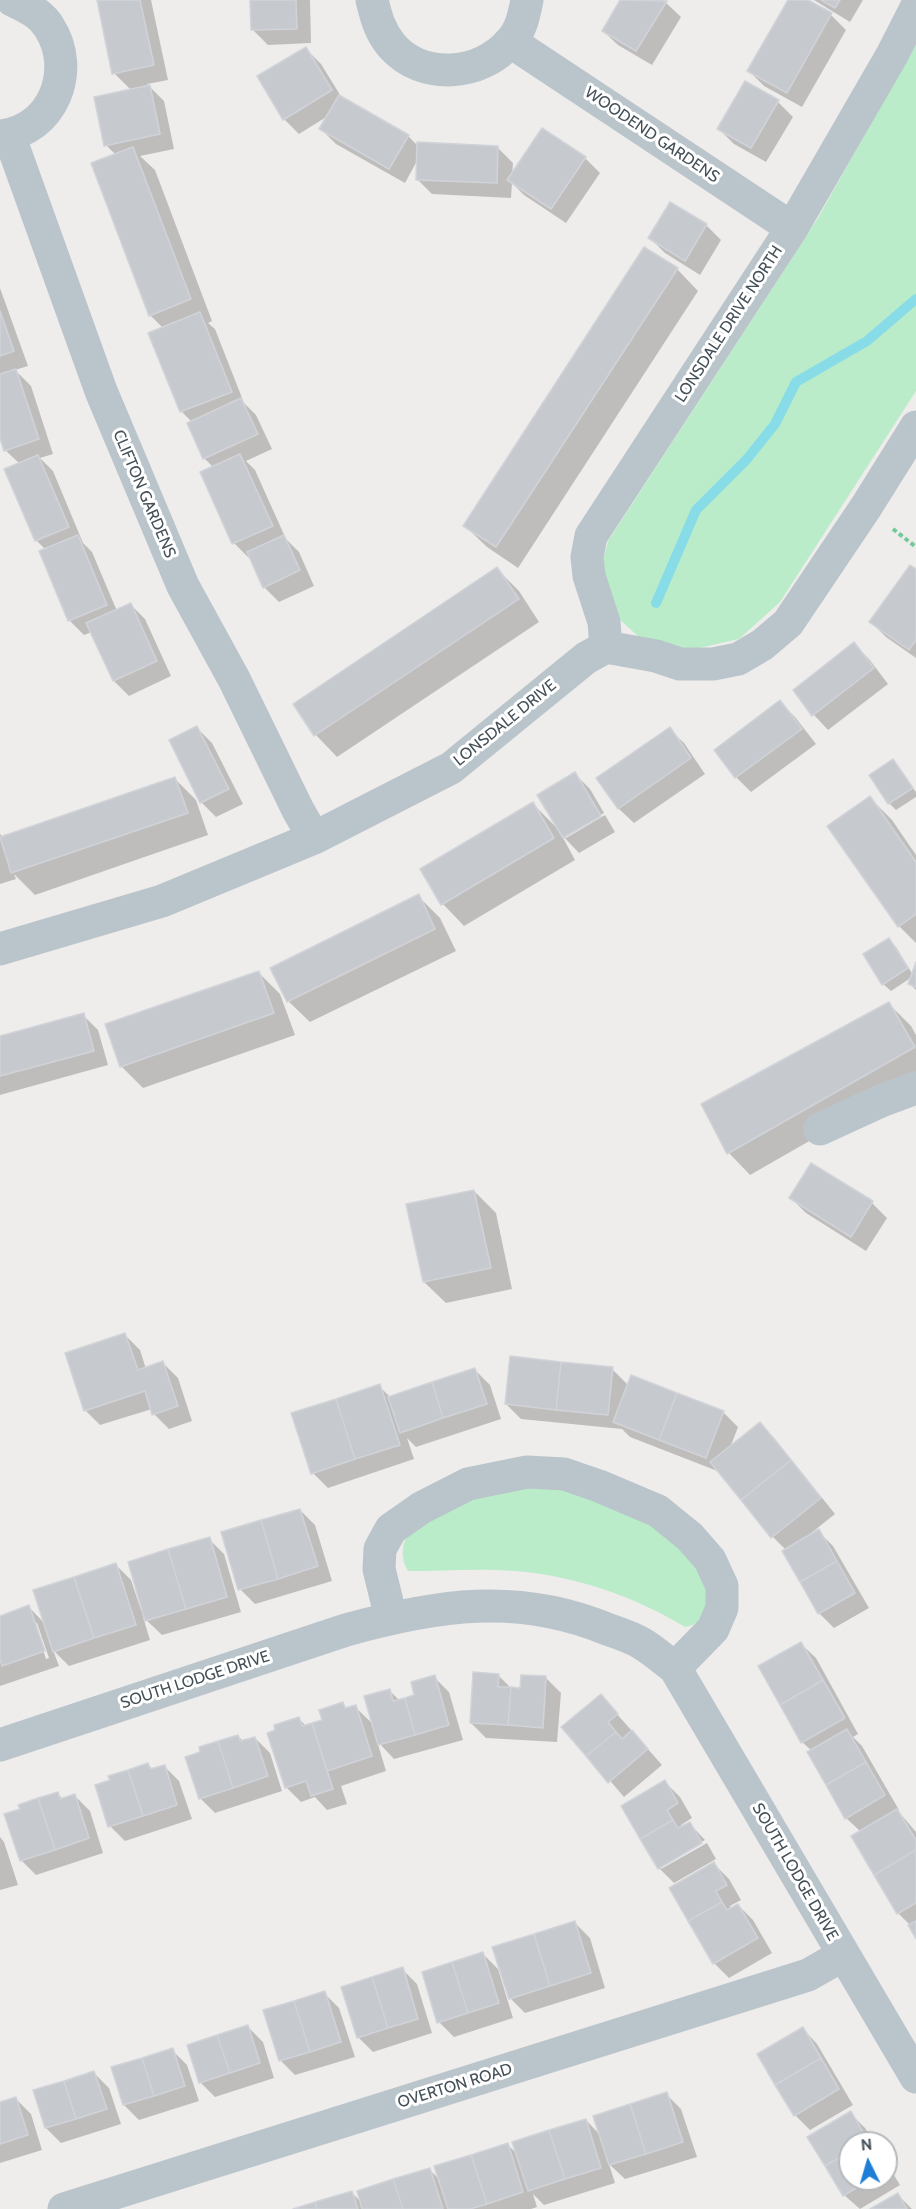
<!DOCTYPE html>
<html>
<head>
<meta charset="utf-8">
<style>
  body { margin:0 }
  #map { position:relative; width:916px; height:2209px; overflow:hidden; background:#efecec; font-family:Cabin,sans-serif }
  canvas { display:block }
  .north { position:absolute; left:838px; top:2131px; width:60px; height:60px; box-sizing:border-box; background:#fff; border:2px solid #b5b9bc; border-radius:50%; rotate:355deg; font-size:16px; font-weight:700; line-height:24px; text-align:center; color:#455158 }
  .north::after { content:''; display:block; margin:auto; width:21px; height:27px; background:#1e7dd6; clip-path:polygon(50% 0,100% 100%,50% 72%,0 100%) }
</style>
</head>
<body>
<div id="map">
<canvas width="916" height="2209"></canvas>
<div class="north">N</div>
</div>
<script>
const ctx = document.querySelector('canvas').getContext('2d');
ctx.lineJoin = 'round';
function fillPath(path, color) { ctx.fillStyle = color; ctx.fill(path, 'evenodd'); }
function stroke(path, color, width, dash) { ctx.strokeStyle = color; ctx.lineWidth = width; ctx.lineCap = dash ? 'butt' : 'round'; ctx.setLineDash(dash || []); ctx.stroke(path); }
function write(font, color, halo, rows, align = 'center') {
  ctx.font = font + ' Cabin,sans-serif'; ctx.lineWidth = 6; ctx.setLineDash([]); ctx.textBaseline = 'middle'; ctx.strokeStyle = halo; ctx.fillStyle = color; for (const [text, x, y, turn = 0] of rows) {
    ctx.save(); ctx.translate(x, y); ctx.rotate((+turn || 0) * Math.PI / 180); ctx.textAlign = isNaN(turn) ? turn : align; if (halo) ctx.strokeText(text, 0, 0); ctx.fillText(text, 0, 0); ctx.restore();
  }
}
fillPath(new Path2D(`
  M916 43V391L780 602 739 639 681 652 641 639 617 617 599 576 608 541 818 218Z
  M561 1482 677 1538 711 1588 706 1615 693 1625 685 1627C634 1596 575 1576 515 1571 480 1568 443 1571 408 1571 400 1558 402 1547 407 1534L489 1489Z`), '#baecca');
fillPath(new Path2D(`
  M99 0H151L168 80 147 84 164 101 174 149 140 156 155 170 212 321 208 323 215 329 244 403 256 415 272 449 246 461 255 470 286 539 299 552 314 586 279 602 264 587 251 557 249 558 234 543 202 472 213 467 204 458 192 422 181 411 163 328 150 315 116 155 106 145 131 90 114 73Z
  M252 0H310L311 43 268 45 253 30Z
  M622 0H663L681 17 652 65 618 45 603 31Z
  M790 0H805L831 15 846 30 802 107 764 86 749 71Z
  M814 0H863L850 22Z
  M306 49 321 64 342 98 408 136 419 147 498 148 513 163 512 176 585 158 600 173 566 223 524 195 512 183 511 198 432 194 417 179 418 159 405 183 336 144 321 129 328 116 299 134 284 119Z
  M746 83 778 102 793 117 766 162 734 144 719 129Z
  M671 204 706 225 721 240 700 275 665 253 650 238Z
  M677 269 698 291 518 568 487 547 465 526Z
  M0 288 28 366 15 370 31 386 53 454 40 458 53 471 83 543 92 552 117 611 130 604 145 619 171 676 129 696 114 681 92 632 84 635 69 620 41 552 46 550 36 540 20 464 5 450 0 434Z
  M497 569 519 591 539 622 337 757 316 735Z
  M916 571V658L886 637 871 622Z
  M854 644 869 659 888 684 828 730 814 715 795 690Z
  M780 702 795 717 816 744 751 792 736 777 716 750Z
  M197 728 212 743 243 804 216 817 201 802Z
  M669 729 684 743 705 774 634 823 619 809 598 778Z
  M892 761 916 792V797L896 810 889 803Z
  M575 774 590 789 604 813 566 835V838L605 815 615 832 579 853 561 834 575 860 464 926 443 904 422 870 533 804 558 829Z
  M175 779 196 800 208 835 35 895 14 874 16 879 0 884V834L3 837Z
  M870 798 892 820 916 855V943L899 926Z
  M418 896 440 918 456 951 310 1022 288 1001Z
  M889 940 896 947 913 975 916 967V990L910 984 912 977 891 991 883 984Z
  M258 972 280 994 295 1035 143 1088 121 1066Z
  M889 1004 911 1026 916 1035V1080L750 1175 729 1153 703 1105Z
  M83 1015 98 1030 108 1065 0 1095V1037Z
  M474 1191 496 1213 512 1289 446 1303 424 1282Z
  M791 1198 872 1203 887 1218 866 1251 806 1213Z
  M125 1335 140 1350 146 1369 163 1363 178 1378 192 1421 169 1429 154 1414 152 1409 100 1425 85 1410Z
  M612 1369 629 1386 723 1412 738 1427 730 1448 760 1424 775 1439 835 1514 810 1534 811 1536 818 1531 833 1546 869 1608 834 1628 819 1613 784 1552 786 1550 773 1537 720 1472 630 1437 622 1429 521 1419 506 1404Z
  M475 1370 490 1385 501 1419 416 1447 407 1438 414 1459 328 1488 313 1473 379 1386 391 1398Z
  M300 1510 315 1525 332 1581 255 1604 240 1589Z
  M209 1539 224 1554 241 1612 162 1635 143 1617 150 1640 69 1666 53 1650 59 1666 0 1686V1617L29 1607 45 1624 116 1565 131 1580 141 1610 143 1609ZM34 1623H37L49 1658 46 1659Z
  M801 1644 816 1658 858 1734 853 1737 862 1746 899 1810 898 1811 916 1832V1936L910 1925 898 1913 853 1837 861 1832 846 1818 812 1751 802 1742Z
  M498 1675 512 1689 522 1690 546 1678 561 1693 557 1742 486 1738 471 1723Z
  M434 1677 449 1692 463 1740 394 1759 377 1741 386 1771 341 1786 347 1804 327 1810 315 1797 301 1802 286 1787 298 1718 306 1726 324 1721 342 1704 347 1709 355 1707 374 1725 389 1690 400 1701 416 1696Z
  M601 1696 662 1765 624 1797 564 1727Z
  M238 1736 244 1742 255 1738 270 1753 282 1791 215 1813 200 1798Z
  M148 1764 153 1770 164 1766 179 1781 192 1819 125 1841 110 1826 112 1781Z
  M665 1782 680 1797 692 1818 681 1825 683 1827 690 1824 705 1840 661 1865V1869L707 1843 716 1859 674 1883 659 1868Z
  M58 1794 63 1799 75 1796 90 1811 103 1853 36 1875 21 1860Z
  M0 1837 4 1842 18 1885 0 1890Z
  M714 1864 729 1879 741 1900 730 1906 731 1909 738 1905 753 1920 772 1953 729 1978 714 1963Z
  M575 1923 590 1938 605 1988 525 2013 510 1998Z
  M483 1954 498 1969 513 2018 454 2037 439 2022Z
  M402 1969 417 1984 432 2033 373 2052 358 2037Z
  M324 1993 339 2008 355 2057 295 2075 280 2060Z
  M248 2027 263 2042 274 2078 215 2097 200 2082Z
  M803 2029 817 2044 853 2105 810 2130 795 2115Z
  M172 2050 187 2065 199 2101 139 2120 124 2105 113 2068Z
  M94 2073 109 2088 121 2124 61 2143 46 2128Z
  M666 2094 681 2109 697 2157 625 2179 609 2164 615 2183 544 2205 533 2194 537 2207 531 2209H298L352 2193 362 2203 430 2170 440 2180 507 2144 518 2155 586 2120 601 2136Z
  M16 2099 31 2114 42 2150 0 2163V2104Z
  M850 2113 865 2128 875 2143H850V2179H886V2162L900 2185 860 2209 844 2195Z
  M898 2195 912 2209H874Z`), '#0003');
stroke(new Path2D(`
  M656 603 696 510 747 459 775 424 796 382 867 341 916 299`), '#88dce8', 10);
const building = new Path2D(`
  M97 0H140L154 65 112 74Z
  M250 0H296L297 29 251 30Z
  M620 0 667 1 636 51 602 31Z
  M788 0H808L832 13 787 93 747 71Z
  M821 0H840L835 8Z
  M306 47 332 90 283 120 257 76Z
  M745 81 779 100 751 148 717 129Z
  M150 85 160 134 104 146 94 97Z
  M339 95 409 135 389 169 319 129Z
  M542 128 586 157 551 209 507 180Z
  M417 142 498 146 497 183 416 180Z
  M133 147 191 299 149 316 91 163Z
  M670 202 707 224 685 261 648 238Z
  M644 247 678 268 496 547 463 526Z
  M0 311 14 351 0 356Z
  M200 312 232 392 180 412 148 333Z
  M16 369 39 439 4 451 0 438V374Z
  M241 398 258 434 203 459 187 423Z
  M240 454 273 526 232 544 200 472Z
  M38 455 69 527 35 541 4 469Z
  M78 535 107 605 68 621 39 551Z
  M284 535 300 570 263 588 247 552Z
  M910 565 916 569V640L909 650 869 622Z
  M497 567 519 599 314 736 293 704Z
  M131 603 157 661 113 681 86 623Z
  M854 642 874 668 812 716 793 690Z
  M780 700 802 729 735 778 714 750Z
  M197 726 229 789 200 803 169 740Z
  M670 727 691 758 618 809 596 778Z
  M893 759 913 788 888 804 869 775Z
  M575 772 601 816 563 838 537 795Z
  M175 777 188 813 11 873 0 837Z
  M870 796 916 862V914L898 927 827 826Z
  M533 802 554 838 441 905 420 869Z
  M419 894 435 929 287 1002 270 968Z
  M889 938 908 968 882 985 863 954Z
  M916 962V987L908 984Z
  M259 971 274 1013 120 1067 105 1024Z
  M889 1002 915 1047 727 1154 701 1104Z
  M84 1013 94 1051 0 1076V1036Z
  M811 1163 873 1201 851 1237 789 1198Z
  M474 1190 491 1268 423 1282 406 1204Z
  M125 1333 138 1370 163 1361 178 1406 152 1415 145 1391 84 1411 65 1353Z
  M510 1356 561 1362 556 1410 505 1404Z
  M561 1362 613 1367 608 1415 556 1410Z
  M475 1368 487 1404 443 1418 432 1382Z
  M631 1375 677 1393 659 1440 613 1422Z
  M432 1382 443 1418 400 1433 388 1397Z
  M380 1384 400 1445 355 1459 336 1399Z
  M677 1393 724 1411 706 1458 659 1440Z
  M336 1399 355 1459 311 1474 291 1413Z
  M760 1422 791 1460 741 1500 710 1462Z
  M791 1460 821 1498 771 1538 741 1500Z
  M300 1509 318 1566 278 1579 261 1520Z
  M261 1520 278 1579 238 1590 221 1532Z
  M819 1529 837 1561 800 1582 782 1551Z
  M210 1537 227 1597 186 1609 168 1549Z
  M168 1549 186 1609 145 1621 128 1562Z
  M837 1561 855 1593 818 1614 800 1582Z
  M116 1563 136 1625 94 1638 74 1577Z
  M74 1577 94 1638 53 1652 33 1590Z
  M29 1605 45 1651 2 1666 0 1659V1616Z
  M801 1642 823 1680 780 1705 758 1666Z
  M473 1672 499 1674 498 1687H511L508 1725 470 1723Z
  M435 1675 449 1725 415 1735 405 1698 414 1695 411 1682Z
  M521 1675 546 1676 543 1728 508 1725 511 1687 520 1688Z
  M823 1680 845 1718 801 1743 780 1705Z
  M390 1689 393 1701 405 1698 415 1735 378 1745 364 1696Z
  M601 1694 618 1714 608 1722 616 1732 586 1756 561 1727Z
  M343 1702 345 1708 356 1705 372 1756 327 1771 312 1723 322 1720 319 1710Z
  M299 1717 302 1726 312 1723 333 1789 311 1796 306 1781 285 1788 267 1733 275 1730 274 1725Z
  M847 1729 866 1762 826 1785 807 1752Z
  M632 1730 648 1749 608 1783 586 1756 616 1732 622 1739Z
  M238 1735 240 1741 255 1737 268 1776 233 1788 218 1741Z
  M218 1741 233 1788 199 1799 185 1757 200 1752 199 1747Z
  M866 1762 885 1795 845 1819 826 1785Z
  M148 1763 150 1769 165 1765 177 1805 143 1816 128 1770Z
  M128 1770 143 1816 108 1827 95 1785 110 1780 108 1776Z
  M665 1780 678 1803 667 1810 673 1820 640 1839 621 1806Z
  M58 1792 60 1799 75 1794 89 1838 55 1850 38 1798Z
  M38 1798 55 1850 20 1861 4 1814 20 1809 18 1805Z
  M897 1809 916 1840V1850L874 1875 851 1836Z
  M673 1820 678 1828 690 1822 702 1843 658 1869 640 1839Z
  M916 1850V1903L897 1914 874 1875Z
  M714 1862 727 1885 716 1891 722 1902 688 1921 669 1888Z
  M722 1902 727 1910 738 1904 758 1938 713 1964 688 1921Z
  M575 1921 591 1973 550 1986 534 1934Z
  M916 1921V1939L908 1925Z
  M534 1934 550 1986 509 1999 492 1947Z
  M483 1952 499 2003 468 2013 452 1962Z
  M452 1962 468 2013 437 2023 422 1972Z
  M403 1967 418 2019 388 2028 372 1977Z
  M372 1977 388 2028 357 2038 341 1987Z
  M325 1991 341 2042 310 2052 294 2001Z
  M294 2001 310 2052 279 2061 263 2010Z
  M248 2025 260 2063 230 2073 217 2035Z
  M803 2027 821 2058 775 2085 757 2054Z
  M217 2035 230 2073 199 2083 187 2045Z
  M173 2048 185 2086 154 2096 142 2058Z
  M142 2058 154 2096 123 2105 111 2067Z
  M821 2058 839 2089 794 2116 775 2085Z
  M94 2071 107 2109 76 2119 64 2081Z
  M64 2081 76 2119 45 2128 33 2090Z
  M667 2092 683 2142 646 2154 630 2104Z
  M16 2097 28 2135 0 2144V2102Z
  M630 2104 646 2154 609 2165 593 2116Z
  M851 2111 868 2141 864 2143H850V2151L825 2166 807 2137Z
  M586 2119 601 2168 565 2179 549 2130Z
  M549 2130 565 2179 528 2191 512 2142Z
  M508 2143 523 2192 487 2204 471 2155Z
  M850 2151V2179H871L843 2196 825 2166Z
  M471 2155 487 2204 470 2209H448L434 2166Z
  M430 2168 443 2209H403L393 2179Z
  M393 2179 403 2209H362L357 2191Z
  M352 2191 358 2209H317L315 2202Z
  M898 2193 907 2209H870Z
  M315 2202 317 2209H293Z`);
fillPath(building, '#c6cacf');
stroke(building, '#d0d3d8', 1.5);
stroke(new Path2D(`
  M893 529 916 547`), '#74c998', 4, [4.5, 3]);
stroke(new Path2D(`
  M372 0C376 17 380 32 392 46 423 81 481 76 510 42 521 31 524 15 527 0
  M511 42 792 228
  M9 135 101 391 183 586 234 679 298 810 314 838
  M0 136C53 131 77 70 49 27 41 13 26 7 12 0
  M606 647 604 622 589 576 587 557 591 536 792 228 892 55 916 8
  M0 949 162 901 314 838 451 768 586 658 606 647 656 656 680 664H713L738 659 762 645 788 623 866 507 916 427
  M820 1129 881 1101 916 1088
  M391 1618 379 1569 380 1549 391 1529 421 1508 468 1484 527 1472 564 1474 599 1486 658 1511 690 1537 710 1560 722 1586V1608L713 1629 675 1668
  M0 1745 346 1630C436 1605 517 1592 607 1629 618 1633 631 1637 641 1643 653 1650 664 1660 675 1668L916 2077
  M64 2209 808 1975 843 1955`), '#bac5cb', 33);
write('16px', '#455158', '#fff', [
  ["WOODEND GARDENS",652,135,34],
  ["LONSDALE DRIVE NORTH",729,324,-57],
  ["CLIFTON GARDENS",144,494,67],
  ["LONSDALE DRIVE",505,723,-39],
  ["SOUTH LODGE DRIVE",195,1680,-18],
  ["SOUTH LODGE DRIVE",795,1872,60],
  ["OVERTON ROAD",455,2086,-17]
]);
</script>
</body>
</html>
